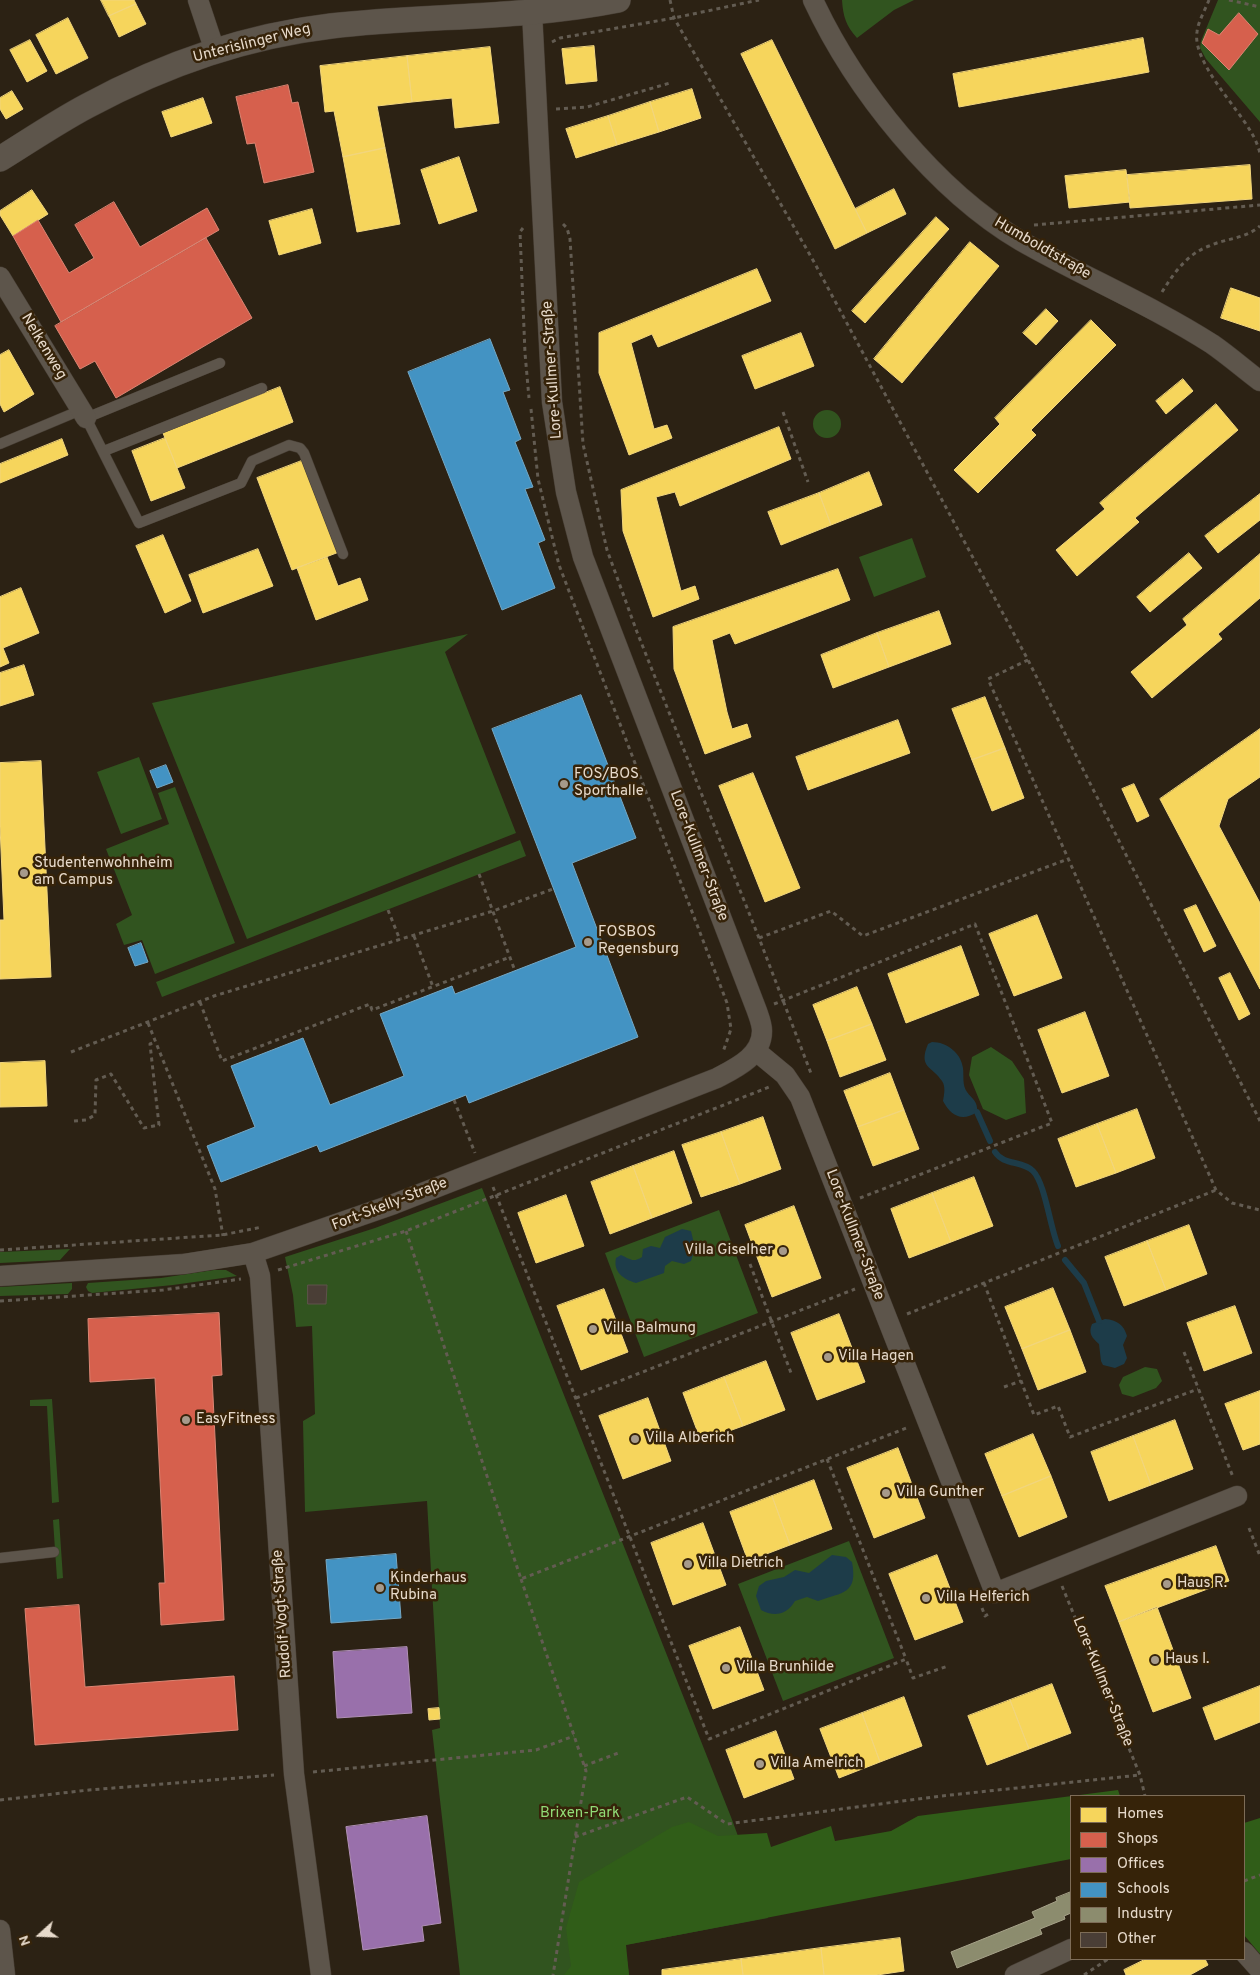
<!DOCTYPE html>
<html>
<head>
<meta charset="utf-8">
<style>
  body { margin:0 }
  #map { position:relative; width:1260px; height:1975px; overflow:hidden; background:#2c2214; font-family:Overpass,sans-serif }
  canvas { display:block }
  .legend { position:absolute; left:1070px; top:1795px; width:175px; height:165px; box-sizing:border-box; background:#362309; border:1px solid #7d6c57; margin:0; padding:6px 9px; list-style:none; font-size:15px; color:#e7dacb }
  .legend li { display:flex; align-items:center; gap:10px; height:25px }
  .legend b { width:25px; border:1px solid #7d6c57 }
  .north { position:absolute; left:15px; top:1910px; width:50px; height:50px; -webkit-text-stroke:4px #362309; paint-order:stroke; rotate:250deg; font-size:14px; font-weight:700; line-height:20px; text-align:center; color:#e7dacb }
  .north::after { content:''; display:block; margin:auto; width:18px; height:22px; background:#e7dacb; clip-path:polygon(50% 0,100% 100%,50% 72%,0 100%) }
</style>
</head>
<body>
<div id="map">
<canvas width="1260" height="1975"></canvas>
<ul class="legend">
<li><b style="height:14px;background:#f6d55c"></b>Homes</li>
<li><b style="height:14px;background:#d6604d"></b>Shops</li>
<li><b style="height:14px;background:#9970ab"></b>Offices</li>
<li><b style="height:14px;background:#4393c3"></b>Schools</li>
<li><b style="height:14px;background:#8c8c6e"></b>Industry</li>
<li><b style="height:14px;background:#4a3e36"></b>Other</li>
</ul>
<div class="north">N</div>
</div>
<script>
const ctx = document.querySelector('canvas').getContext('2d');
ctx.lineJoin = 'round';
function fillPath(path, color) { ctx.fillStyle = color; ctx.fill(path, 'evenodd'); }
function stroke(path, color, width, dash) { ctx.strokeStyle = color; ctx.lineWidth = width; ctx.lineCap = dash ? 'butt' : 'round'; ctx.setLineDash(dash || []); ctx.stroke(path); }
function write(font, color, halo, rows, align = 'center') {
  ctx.font = font + ' Overpass,sans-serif'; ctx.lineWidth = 5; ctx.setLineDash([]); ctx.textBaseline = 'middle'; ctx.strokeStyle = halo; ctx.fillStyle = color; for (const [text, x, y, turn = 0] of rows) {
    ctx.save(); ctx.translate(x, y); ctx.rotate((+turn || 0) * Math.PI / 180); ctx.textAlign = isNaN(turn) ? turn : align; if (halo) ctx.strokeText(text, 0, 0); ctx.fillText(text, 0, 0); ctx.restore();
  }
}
fillPath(new Path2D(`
  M842 0H914L894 10 857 38C846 26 843 16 842 0Z
  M1218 0H1260V122L1206 59 1200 48 1201 41Z
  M813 424a14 14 0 1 1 28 0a14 14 0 1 1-28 0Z
  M912 538 926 577 874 597 859 557Z
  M468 634 445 652 516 833 247 939 152 703Z
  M139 757 162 819 121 834 97 772Z
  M175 787 235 943 155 974 142 940 124 945 116 924 132 915 106 849 169 824 158 793Z
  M520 840 526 856 162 997 156 982Z
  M991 1047 1012 1061 1024 1079 1026 1113 1006 1120 983 1109 969 1075 972 1057Z
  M482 1188 731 1817 768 1918 625 1945 629 1975H460L432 1730 440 1728 427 1501 305 1512 303 1421 315 1414 312 1326 296 1327 293 1295 285 1257 375 1228Z
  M719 1210 758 1313 644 1357 605 1253Z
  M70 1249 60 1260 0 1263V1252Z
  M214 1270H226L237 1276 173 1285 92 1293 88 1291 86 1287 88 1283 161 1278Z
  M72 1283V1289L68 1294 0 1296V1287Z
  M1145 1367 1157 1369 1162 1381 1156 1388 1133 1397 1122 1394 1119 1385 1123 1377Z
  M52 1399 59 1502 52 1503 47 1406H30V1400Z
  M59 1519 63 1578 57 1579 53 1520Z
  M849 1541 894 1658 783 1701 738 1584Z`), '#31541f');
fillPath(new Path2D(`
  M1118 1790 1120 1796H1071V1859L626 1945 629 1975H564L571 1966 566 1928 579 1882 672 1827 689 1822 718 1836 767 1833 771 1847 831 1826 835 1841 891 1831 918 1816Z
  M1260 1818V1954L1244 1935V1823Z`), '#305d18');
fillPath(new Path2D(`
  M932 1042C947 1042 961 1053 963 1068 964 1076 962 1085 967 1092 972 1099 978 1101 977 1112 962 1122 951 1116 943 1101 944 1095 946 1087 942 1081 932 1066 918 1068 928 1044Z
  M682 1229 691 1231 695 1248 691 1261 684 1264 672 1261 665 1266 664 1273 636 1283C623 1279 613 1272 616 1258L621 1255C630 1259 633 1263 642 1257L643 1249 651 1246 660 1248 665 1237Z
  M1105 1319C1117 1320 1124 1325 1127 1336L1123 1345 1127 1358 1124 1364 1115 1368 1103 1365 1101 1361 1099 1344C1092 1338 1088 1333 1092 1324Z
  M832 1555 846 1557 852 1562C858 1594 843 1592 818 1601L807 1597 795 1601C787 1615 774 1617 761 1610L756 1596 759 1586 766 1581 784 1577 795 1570 809 1573Z`), '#1d3c49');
const homes = new Path2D(`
  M101 0H134L136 4 109 16Z
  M136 4 146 24 119 37 109 16Z
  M68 18 88 58 56 74 36 35Z
  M1143 38 1149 72 959 107 953 74Z
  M30 40 47 71 27 82 10 50Z
  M772 40 867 233 835 249 741 54Z
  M594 46 597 81 566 84 562 49Z
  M490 47 499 123 455 128 452 98 412 102 407 56Z
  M407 56 412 102 377 106 385 148 343 157 334 111 325 112 320 66Z
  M692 89 701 118 659 132 650 102Z
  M12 91 23 109 6 119 0 109V98Z
  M203 98 212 123 171 137 162 112Z
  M650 102 659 132 617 145 608 116Z
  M608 116 617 145 576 158 566 129Z
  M385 148 400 224 357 232 343 157Z
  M459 157 477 211 439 224 421 170Z
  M1250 165 1252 199 1130 208 1127 175Z
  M1126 170 1130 202 1069 208 1065 176Z
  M894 189 906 214 867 233 855 209Z
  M32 190 48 214 13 236 0 215V211Z
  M312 209 321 243 279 255 269 221Z
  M936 217 949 229 865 323 852 311Z
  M970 242 999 266 902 383 874 359Z
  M757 269 771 301 658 347 652 334 631 343 654 429 667 425 672 438 629 455 599 373V333Z
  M1231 288 1260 298V331L1221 318Z
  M1046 309 1058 321 1036 345 1023 333Z
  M1091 320 1116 345 1031 430 1036 435 978 493 954 470 1000 424 995 418Z
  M801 333 814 366 755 389 742 356Z
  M9 350 34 394 4 412 0 404V355Z
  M1183 379 1193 391 1166 414 1156 401Z
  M280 387 293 422 177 468 163 433Z
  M1216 404 1238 430 1135 518 1139 522 1077 576 1056 550 1105 509 1100 503Z
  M779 427 791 459 680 506 675 492 656 497 681 591 695 586 699 599 653 617 623 531 621 490Z
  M165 438 185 488 151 501 132 451Z
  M62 439 68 455 0 483V464Z
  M304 460 339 552 292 570 257 478Z
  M869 472 882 505 831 525 819 493Z
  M819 493 831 525 781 545 768 512Z
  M1260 494V520L1218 553 1205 536Z
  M163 535 191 601 165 613 136 546Z
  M258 549 273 586 203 613 189 575Z
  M1189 553 1202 568 1150 612 1137 597Z
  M1260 554V598L1218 634 1222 639 1152 698 1131 672 1187 625 1183 619Z
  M327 557 338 586 360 578 368 600 316 620 297 568Z
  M838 569 850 600 735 644 730 633 712 640 727 712 732 729 747 724 751 737 705 754 674 669 673 627Z
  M21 588 39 633 3 648 9 663 0 667V597Z
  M939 611 951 644 889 667 877 633Z
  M877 633 889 667 833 688 821 655Z
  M24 665 34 695 0 706V673Z
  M985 697 1005 748 972 760 952 709Z
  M898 720 910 753 808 790 796 757Z
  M1260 729V777L1228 799 1219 826 1260 903V989L1160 799Z
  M1005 748 1024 798 992 811 972 760Z
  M41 761 51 977 0 979V920H4L0 826V763Z
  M753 773 800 888 765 902 719 786Z
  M1134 784 1149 816 1137 822 1122 789Z
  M1196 905 1216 946 1204 952 1184 910Z
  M1037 915 1062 978 1014 996 989 934Z
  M961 946 979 995 906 1023 888 974Z
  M1230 973 1250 1014 1239 1020 1219 978Z
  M857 987 872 1024 827 1041 813 1005Z
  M1085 1012 1109 1076 1062 1093 1038 1030Z
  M872 1024 886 1060 840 1077 827 1041Z
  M45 1061 47 1106 0 1107V1063Z
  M890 1073 904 1110 858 1127 844 1091Z
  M1137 1109 1155 1158 1116 1173 1097 1124Z
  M904 1110 919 1149 873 1166 858 1127Z
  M763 1117 781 1169 740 1184 721 1132Z
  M1097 1124 1116 1173 1076 1187 1058 1139Z
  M721 1132 740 1184 701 1197 682 1145Z
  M674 1151 692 1203 652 1218 633 1166Z
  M633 1166 652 1218 610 1234 591 1182Z
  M974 1177 993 1226 951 1242 932 1193Z
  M932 1193 951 1242 909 1258 891 1209Z
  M566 1195 584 1246 536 1263 518 1213Z
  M794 1206 821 1278 772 1297 745 1225Z
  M1189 1225 1207 1274 1166 1290 1147 1241Z
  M1147 1241 1166 1290 1124 1306 1105 1257Z
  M1053 1288 1070 1330 1022 1349 1005 1307Z
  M604 1289 628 1352 581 1370 557 1306Z
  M1235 1306 1252 1353 1204 1371 1187 1323Z
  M839 1314 865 1382 817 1400 791 1333Z
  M1070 1330 1086 1372 1038 1390 1022 1349Z
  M766 1361 785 1410 743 1426 724 1377Z
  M724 1377 743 1426 701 1441 683 1393Z
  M1260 1391V1444L1243 1450 1225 1404Z
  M648 1398 671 1461 623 1479 599 1416Z
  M1175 1420 1193 1469 1151 1485 1133 1436Z
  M1033 1434 1051 1476 1002 1496 985 1454Z
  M1133 1436 1151 1485 1109 1501 1091 1452Z
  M898 1448 925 1518 874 1538 847 1468Z
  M1051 1476 1067 1517 1019 1537 1002 1496Z
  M814 1480 832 1529 790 1545 772 1496Z
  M772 1496 790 1545 748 1561 730 1512Z
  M703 1523 726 1585 673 1605 651 1543Z
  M1216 1546 1229 1581 1119 1622 1105 1586Z
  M937 1555 963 1622 915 1640 889 1574Z
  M1157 1607 1191 1698 1153 1712 1119 1622Z
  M740 1627 764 1690 713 1709 689 1646Z
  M1052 1684 1071 1733 1029 1749 1010 1700Z
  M1260 1686V1722L1215 1740 1203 1708Z
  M904 1697 922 1746 880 1762 862 1713Z
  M1010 1700 1029 1749 987 1765 968 1716Z
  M439 1708 440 1719 429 1720 428 1709Z
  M862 1713 880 1762 839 1778 820 1729Z
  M776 1731 794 1779 744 1798 726 1750Z
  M900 1938 904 1971 877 1975H824L821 1948Z
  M821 1948 824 1975H743L741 1959Z
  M741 1959 743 1975H662V1970Z
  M1146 1959H1205L1208 1965 1190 1975H1126L1124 1970Z`);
fillPath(homes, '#f6d55c');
stroke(homes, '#f2d67d', 1);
const shops = new Path2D(`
  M1239 13 1258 34 1229 70 1202 43 1208 29 1219 35Z
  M288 85 292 103 298 102 314 172 264 183 255 143 247 144 236 97Z
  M114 202 140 247 207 208 219 230 61 322 13 236 38 220 69 273 94 258 75 225Z
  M206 238 252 318 116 398 95 361 80 369 55 326Z
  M219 1313 222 1375 212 1376 224 1620 161 1625 159 1583H165L155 1378 90 1382 88 1319Z
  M79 1605 85 1687 234 1676 238 1730 35 1745 25 1609Z`);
fillPath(shops, '#d6604d');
stroke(shops, '#db8573', 1);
const offices = new Path2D(`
  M407 1647 412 1713 337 1718 333 1652Z
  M427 1816 441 1923 422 1926 424 1941 363 1950 346 1827Z`);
fillPath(offices, '#9970ab');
stroke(offices, '#b090b5', 1);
const schools = new Path2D(`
  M490 339 510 390 503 392 521 439 515 442 533 487 525 489 545 540 538 543 555 588 502 610 408 372Z
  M581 695 636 838 572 863 638 1037 469 1103 466 1095 320 1152 317 1145 221 1182 207 1146 255 1127 231 1066 303 1038 330 1105 404 1076 380 1014 452 986 455 994 576 947 492 729Z
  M166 765 173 782 157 788 150 771Z
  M141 943 148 962 135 966 128 948Z
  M396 1554 401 1618 331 1623 326 1560Z`);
fillPath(schools, '#4393c3');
stroke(schools, '#74a8c5', 1);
const industry = new Path2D(`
  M1071 1892V1913L1064 1916 1065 1919 1040 1929 1042 1934 957 1968 951 1952 1035 1918 1032 1912 1057 1901 1056 1898Z`);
fillPath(industry, '#8c8c6e');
stroke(industry, '#a7a38a', 1);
stroke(new Path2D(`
  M977 1112 990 1141
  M995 1152C1004 1166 1022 1160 1033 1171 1045 1183 1050 1227 1058 1246
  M1065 1260 1084 1283 1099 1321`), '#1d3c49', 6);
const building = new Path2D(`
  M308 1285H327L326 1304H308Z`);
fillPath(building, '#4a3e36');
stroke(building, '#5e524a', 1);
const service = new Path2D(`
  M220 363 86 418 139 523 241 483 252 461 289 445 300 448 304 453 343 554
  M0 444 81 410
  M104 451 262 388
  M0 1558 54 1552`);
const minor = new Path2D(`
  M198 0 215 51
  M813 0C855 90 935 190 1021 241 1084 277 1151 305 1212 344 1228 355 1244 369 1260 381
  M0 277 86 418
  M756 1051 785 1075 800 1097 995 1593 1237 1496
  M253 1253 260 1276 294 1774 321 1975
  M0 1276 184 1264 253 1253 394 1204 717 1078C736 1068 762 1056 762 1031 762 1024 759 1017 757 1011L583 557 566 492 552 402 532 12
  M0 1930 5 1975
  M1244 1952 1260 1970
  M1015 1975 1071 1949`);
const tertiary = new Path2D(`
  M0 159C29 141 57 122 87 106 163 65 246 36 331 26 426 15 523 19 618 0`);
stroke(service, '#473e34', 11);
stroke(minor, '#473e34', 21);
stroke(tertiary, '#473e34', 26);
stroke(new Path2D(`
  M670 0 674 18 814 262 1028 660 1260 1121
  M1209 0C1205 10 1198 22 1197 32 1192 61 1237 107 1251 132 1255 138 1258 146 1260 153
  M1229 0 1260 7
  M552 42 560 38 674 18 759 0
  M556 109 587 107 670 83
  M563 224 567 228 570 239 583 444 607 550 637 632 759 938 812 1076
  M1034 225 1260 205
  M523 228 520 232 525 353 529 398
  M1162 292C1174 273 1187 254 1209 246 1227 238 1245 239 1260 226
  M531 409 538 479 559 565 727 1003 731 1029 723 1052
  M783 412 808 482
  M1028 660 988 679 1216 1190 1232 1203 1260 1210
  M479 874 515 971
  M388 910 400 940
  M414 936 433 987
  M759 938 831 911 863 936 1068 859
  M200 1002 222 1061 370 1004 372 1010 510 957
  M774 1004 975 924 1052 1123 860 1198
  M148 1023 215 1189 223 1236
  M71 1052 214 996 493 911 553 889
  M454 1100 475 1153
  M74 1121 86 1120 95 1115 96 1080 111 1074 144 1128 159 1125 150 1044 155 1042
  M493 1187 709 1739 906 1659 913 1678 948 1666
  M406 1231 521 1579 909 1427
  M0 1250 222 1235 262 1227
  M750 1264 791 1373
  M278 1270 406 1231 769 1087
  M984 1283 1034 1415 1058 1406 1070 1437 1198 1389
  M0 1301 163 1290 241 1279
  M907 1314 1216 1190
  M1184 1352 1233 1477
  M1004 1387 1021 1381
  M576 1398 855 1289
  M827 1459 906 1659
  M1249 1528 1260 1556
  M521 1579 586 1771 553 1975
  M1062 1586 1140 1775 1145 1796
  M982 1608 985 1616 990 1613
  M584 1766 621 1752
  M313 1772 536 1750 574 1736
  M0 1800 89 1790 274 1775
  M575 1837 687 1797 727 1824 941 1796 1140 1775
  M1244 1881 1260 1875
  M1084 1975 1108 1959`), '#635c52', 3, [4, 4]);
stroke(service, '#5d554b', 10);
stroke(minor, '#5d554b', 20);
stroke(tertiary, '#5d554b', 25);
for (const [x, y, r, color] of [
  [564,784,5,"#a69a8b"],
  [24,873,5,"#a69a8b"],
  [588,942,5,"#a69a8b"],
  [783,1251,5,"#a69a8b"],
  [593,1329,5,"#a69a8b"],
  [828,1357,5,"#a69a8b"],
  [186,1420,5,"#a69a8b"],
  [635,1439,5,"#a69a8b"],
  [886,1493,5,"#a69a8b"],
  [688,1564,5,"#a69a8b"],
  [1167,1584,5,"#a69a8b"],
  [380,1588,5,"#a69a8b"],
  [926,1598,5,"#a69a8b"],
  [1155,1660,5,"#a69a8b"],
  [726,1668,5,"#a69a8b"],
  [760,1764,5,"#a69a8b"]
]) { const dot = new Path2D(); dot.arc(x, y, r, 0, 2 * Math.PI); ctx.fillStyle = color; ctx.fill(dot); stroke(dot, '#362309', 2); }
write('15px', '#e7dacb', '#362309', [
  ["Unterislinger Weg",252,44,-14],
  ["Humboldtstraße",1042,249,30],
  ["Nelkenweg",43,347,59],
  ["Lore-Kullmer-Straße",553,370,-94],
  ["Lore-Kullmer-Straße",698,856,69],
  ["Fort-Skelly-Straße",390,1205,-21],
  ["Lore-Kullmer-Straße",854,1235,69],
  ["Rudolf-Vogt-Straße",283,1614,-94],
  ["Lore-Kullmer-Straße",1102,1682,68]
]);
write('15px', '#e7dacb', '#362309', [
  ["FOS/BOS",574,775],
  ["Sporthalle",574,792],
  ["Studentenwohnheim",34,864],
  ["am Campus",34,881],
  ["FOSBOS",598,933],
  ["Regensburg",598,950],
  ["Villa Giselher",773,1251,"right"],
  ["Villa Balmung",603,1329],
  ["Villa Hagen",838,1357],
  ["EasyFitness",196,1420],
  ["Villa Alberich",645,1439],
  ["Villa Gunther",896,1493],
  ["Villa Dietrich",698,1564],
  ["Kinderhaus",390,1579],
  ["Rubina",390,1596],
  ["Haus R.",1177,1584],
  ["Villa Helferich",936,1598],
  ["Haus I.",1165,1660],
  ["Villa Brunhilde",736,1668],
  ["Villa Amelrich",770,1764]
], 'left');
write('15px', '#91db76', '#362309', [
  ["Brixen-Park",580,1814]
]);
</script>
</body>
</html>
